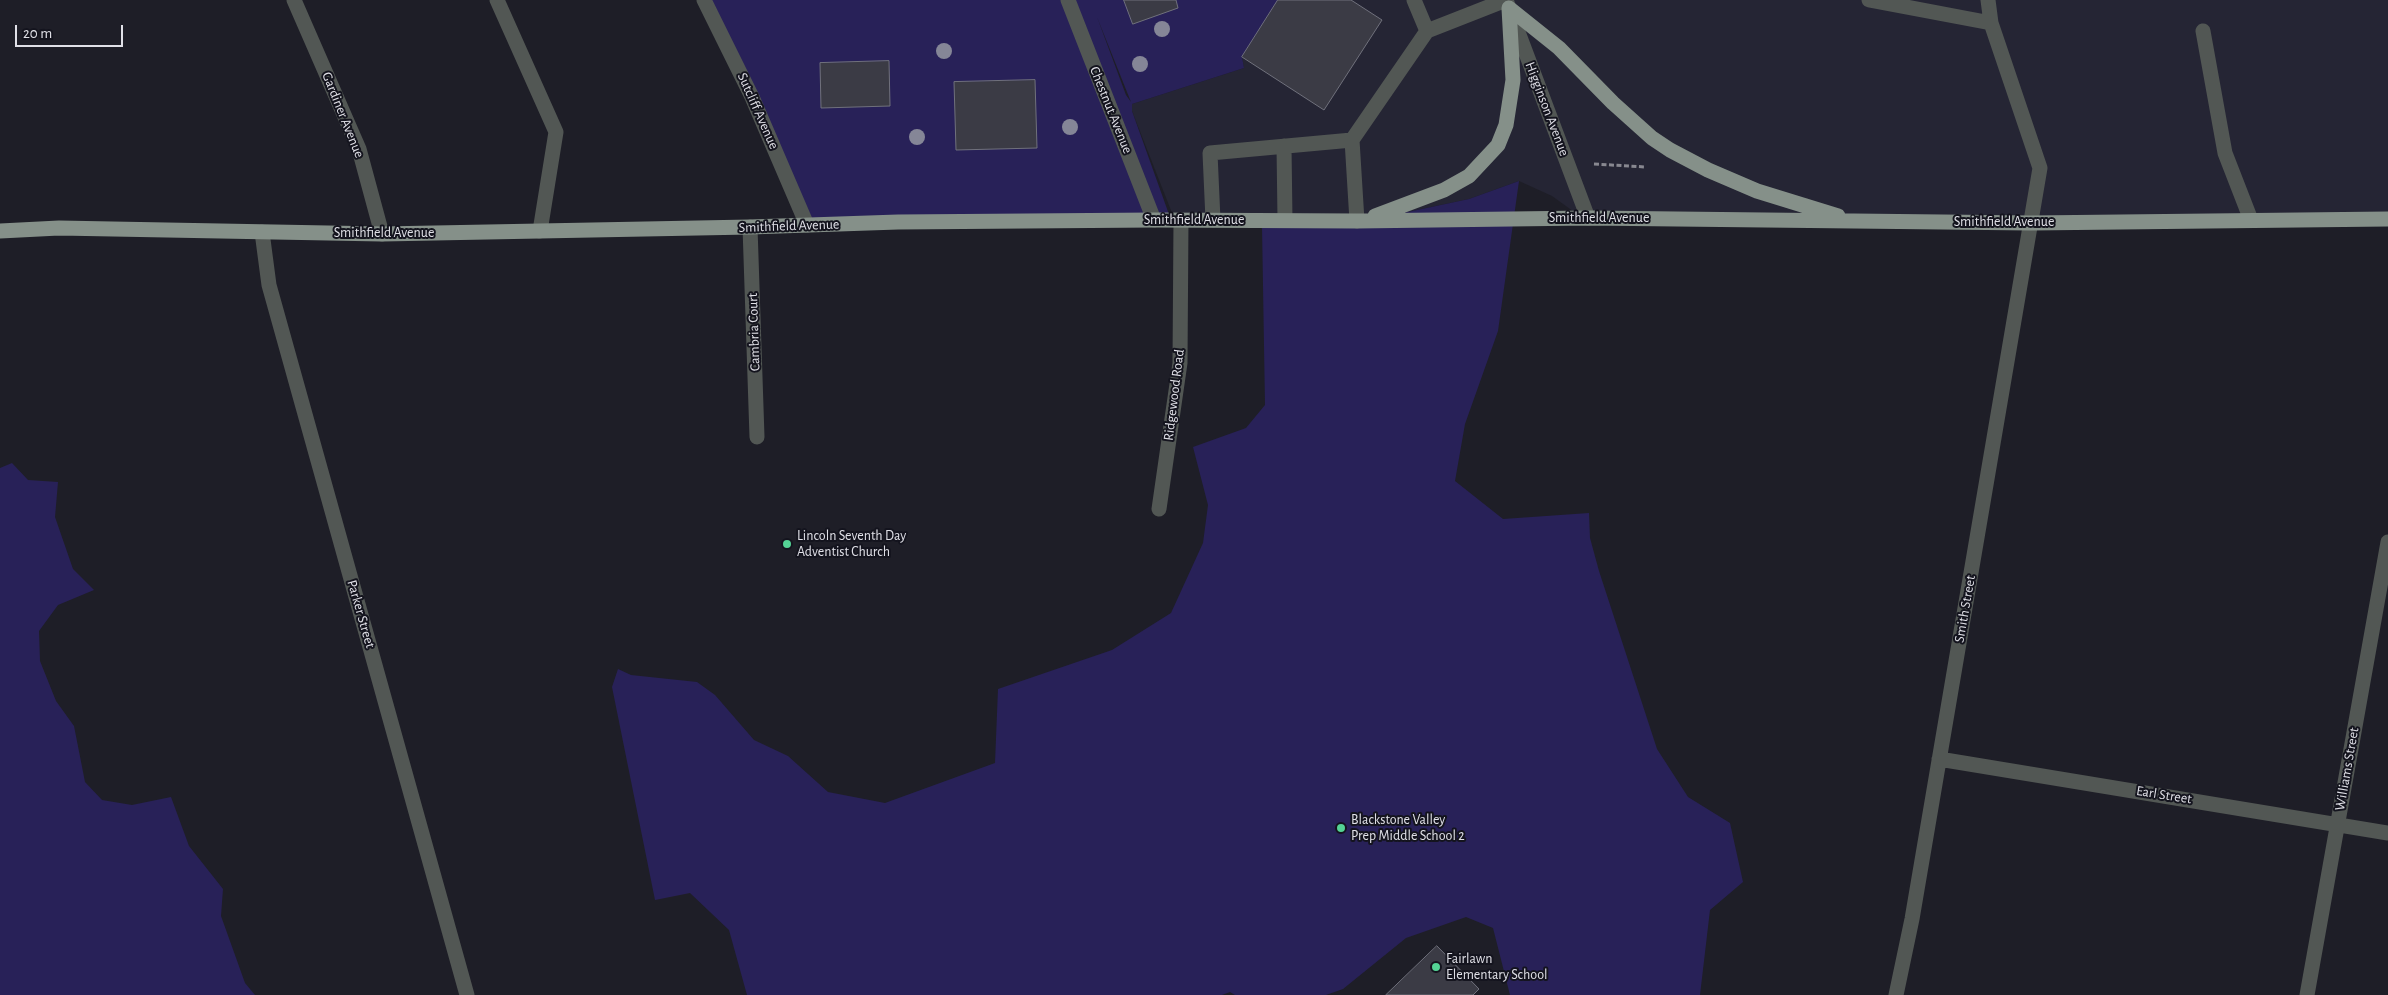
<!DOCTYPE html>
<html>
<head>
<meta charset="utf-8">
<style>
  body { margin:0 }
  #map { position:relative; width:2388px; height:995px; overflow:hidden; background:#1e1e27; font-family:"Alegreya Sans",sans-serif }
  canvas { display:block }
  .scale { position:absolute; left:15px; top:25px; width:108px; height:22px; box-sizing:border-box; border:2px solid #e0e0e7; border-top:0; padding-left:6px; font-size:15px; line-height:18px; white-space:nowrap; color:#e0e0e7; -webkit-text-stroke:4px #14141e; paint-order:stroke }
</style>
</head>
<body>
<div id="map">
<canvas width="2388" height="995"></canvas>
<div class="scale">20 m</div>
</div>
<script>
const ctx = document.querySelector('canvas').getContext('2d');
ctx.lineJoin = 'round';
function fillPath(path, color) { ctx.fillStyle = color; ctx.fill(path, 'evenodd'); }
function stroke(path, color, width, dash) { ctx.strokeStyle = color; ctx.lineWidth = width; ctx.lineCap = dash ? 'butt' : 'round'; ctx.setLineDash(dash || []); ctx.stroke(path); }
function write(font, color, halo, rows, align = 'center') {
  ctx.font = font + ' "Alegreya Sans",sans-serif'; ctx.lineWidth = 4; ctx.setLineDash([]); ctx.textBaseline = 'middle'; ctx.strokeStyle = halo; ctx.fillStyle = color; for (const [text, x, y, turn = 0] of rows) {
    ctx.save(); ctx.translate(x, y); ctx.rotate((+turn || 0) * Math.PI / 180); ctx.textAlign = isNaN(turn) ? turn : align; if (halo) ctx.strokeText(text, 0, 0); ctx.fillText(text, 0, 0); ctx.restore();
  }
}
fillPath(new Path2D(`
  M1265 0H2388V218L1584 219 1552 196 1519 181 1469 199 1384 217 1174 218 1132 111V104L1244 68 1242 57Z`), '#252534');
fillPath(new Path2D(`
  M704 0H1278L1242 57 1244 68 1132 104V111L1171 220 807 225ZM1097 17 1131 102 1126 95Z
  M1519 181 1498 331 1465 424 1455 481 1503 519 1589 513 1590 538 1599 571 1657 749 1688 797 1730 823 1743 882 1710 910 1700 995H1510L1493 928 1466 917 1406 938 1343 989 1326 995H1235L1230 992 1222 995H747L729 930 690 893 655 900 612 687 618 669 631 675 697 682 715 695 754 740 788 756 828 792 885 803 995 763 998 689 1112 650 1171 613 1203 543 1208 505 1193 447 1246 428 1265 405 1262 226 1384 217 1469 199Z
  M12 463 28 480 58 482 55 517 73 569 94 590 58 605 39 631 40 661 56 701 74 726 85 782 102 800 132 805 171 797 189 846 223 889 221 916 245 983 255 995H0V468Z`), '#282158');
const building = new Path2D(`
  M1124 0H1176L1178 8 1133 24Z
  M1278 0H1351L1382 20 1324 110 1242 57Z
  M889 61 890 106 821 108 820 63Z
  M1035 80 1037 148 956 150 954 82Z
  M1437 946 1479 989 1473 995H1386Z`);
fillPath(building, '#3b3b45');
stroke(building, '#70717c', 1);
stroke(new Path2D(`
  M1594 164 1646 167`), '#888890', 3, [5, 2.5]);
stroke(new Path2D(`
  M294 0 359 149 382 234
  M497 0 556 132 540 231
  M704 0 752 97 807 225
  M1068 0 1154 220
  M1506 0 1588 218
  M1869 0 1991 23
  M1427 31 1506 0
  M2203 31 2225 153 2251 220
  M1352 140 1357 221
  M1284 146 1285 220
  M1213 220 1210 153 1352 140 1427 31 1414 0
  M750 227 757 437
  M262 232 269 285 467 995
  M1159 509 1180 363 1181 220
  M1939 759 2388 833
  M1896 995 1912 919 2040 168 1991 23 1988 0
  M2307 995 2388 542`), '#525754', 15);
stroke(new Path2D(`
  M1509 8 1559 48 1613 103 1652 138 1670 150 1708 170 1757 191 1838 216
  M1375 216 1444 190 1469 176 1498 145 1506 125 1513 80 1509 8
  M0 231 59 228 382 234 750 227 898 222 1154 220 1357 221 1588 218 2031 223 2388 219`), '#859089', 15);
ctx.fillStyle = '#858697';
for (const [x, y] of [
  [1162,29],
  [944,51],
  [1140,64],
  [1070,127],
  [917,137]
]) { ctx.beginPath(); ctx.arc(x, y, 8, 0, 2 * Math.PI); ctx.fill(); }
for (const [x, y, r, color] of [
  [787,544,5,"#54d395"],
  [1341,828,5,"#54d395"],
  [1436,967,5,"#54d395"]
]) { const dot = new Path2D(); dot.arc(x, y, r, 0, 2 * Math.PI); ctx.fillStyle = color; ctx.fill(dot); stroke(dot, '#14141e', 2); }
write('14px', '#e0e0e7', '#14141e', [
  ["Higginson Avenue",1547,109,69],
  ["Chestnut Avenue",1111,110,68],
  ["Sutcliff Avenue",758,111,66],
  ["Gardiner Avenue",343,115,68],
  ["Smithfield Avenue",1599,218],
  ["Smithfield Avenue",1194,220],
  ["Smithfield Avenue",2004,222],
  ["Smithfield Avenue",789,226,-2],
  ["Smithfield Avenue",384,233],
  ["Cambria Court",754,332,-92],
  ["Ridgewood Road",1174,395,-83],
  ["Smith Street",1965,609,-80],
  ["Parker Street",361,614,74],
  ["Williams Street",2347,769,-80],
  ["Earl Street",2164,795,9]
]);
write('14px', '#e0e0e7', '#14141e', [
  ["Lincoln Seventh Day",797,536],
  ["Adventist Church",797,552],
  ["Blackstone Valley",1351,820],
  ["Prep Middle School 2",1351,836],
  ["Fairlawn",1446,959],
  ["Elementary School",1446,975]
], 'left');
</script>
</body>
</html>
